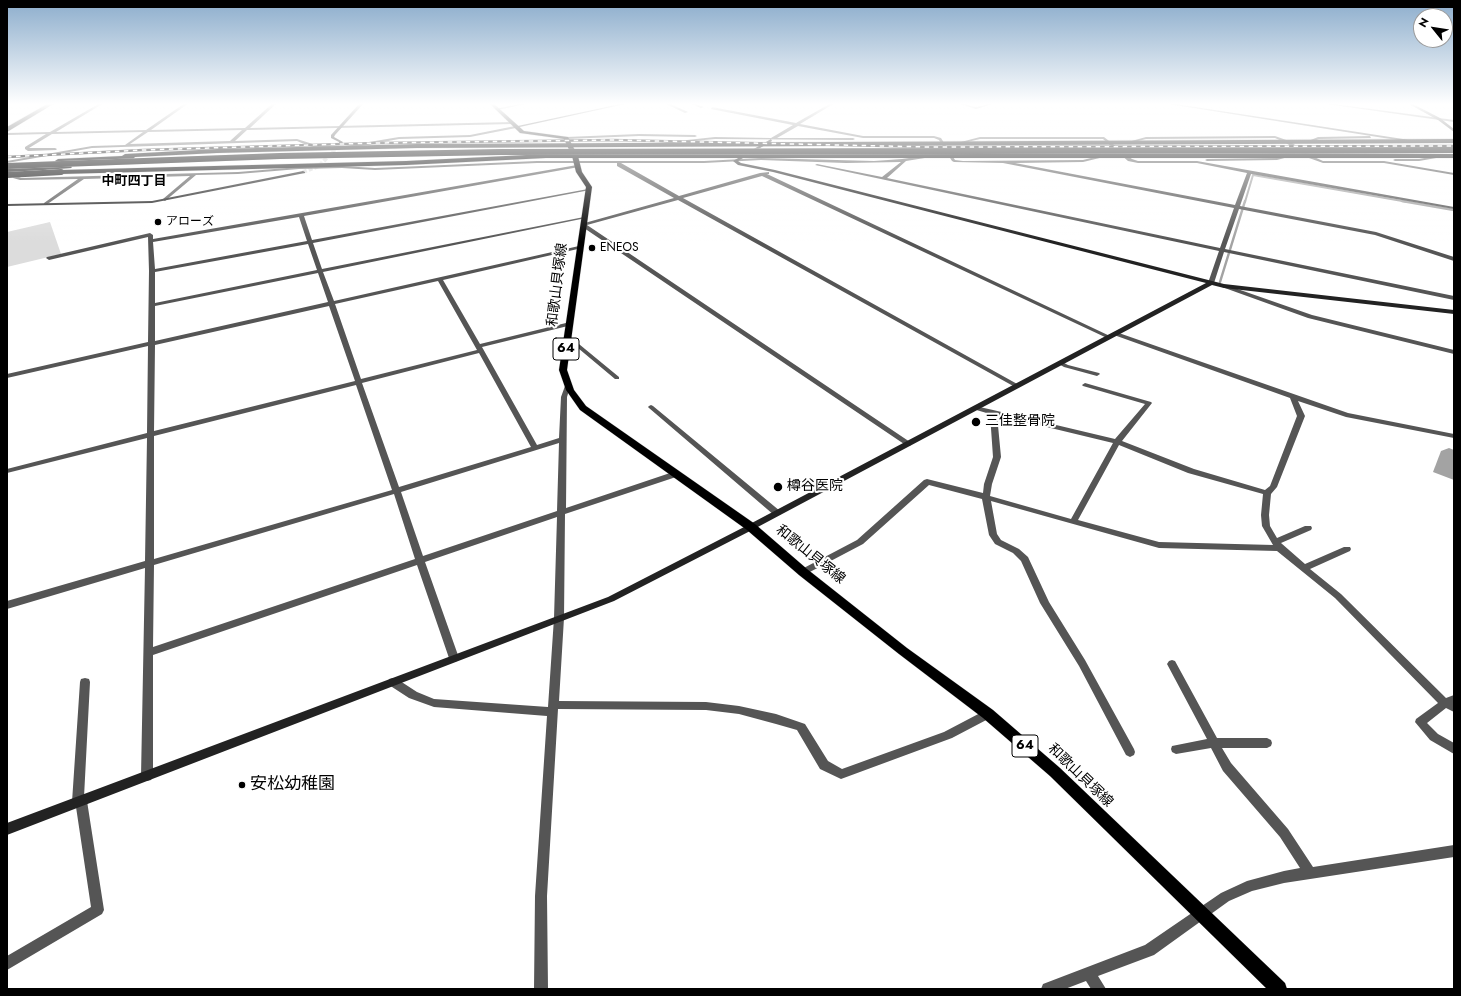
<!DOCTYPE html>
<html>
<head>
<meta charset="utf-8">
<style>
  body { margin:0 }
  #map { position:relative; width:1461px; height:996px; overflow:hidden; background:#fff; font-family:Jost,sans-serif }
  canvas { display:block }
  .frame { position:absolute; inset:0; border:8px solid #000; pointer-events:none }
  .north { position:absolute; left:1413px; top:8px; width:40px; height:40px; box-sizing:border-box; background:#fff; border:1px solid #999; border-radius:50%; rotate:300deg; font-size:11px; font-weight:700; line-height:16px; text-align:center; color:#000 }
  .north::after { content:''; display:block; margin:auto; width:14px; height:18px; background:#000; clip-path:polygon(50% 0,100% 100%,50% 72%,0 100%) }
</style>
</head>
<body>
<div id="map">
<canvas width="1461" height="996"></canvas>
<div class="frame"></div>
<div class="north">N</div>
</div>
<script>
const ctx = document.querySelector('canvas').getContext('2d');
ctx.lineJoin = 'round';
function fillPath(path, color) { ctx.fillStyle = color; ctx.fill(path, 'evenodd'); }
function stroke(path, color, width, dash) { ctx.strokeStyle = color; ctx.lineWidth = width; ctx.lineCap = dash ? 'butt' : 'round'; ctx.setLineDash(dash || []); ctx.stroke(path); }
function write(font, color, halo, rows, align = 'center') {
  ctx.font = font + ' Jost,"Noto Sans JP",sans-serif'; ctx.lineWidth = 4; ctx.setLineDash([]); ctx.textBaseline = 'middle'; ctx.strokeStyle = halo; ctx.fillStyle = color; for (const [text, x, y, turn = 0] of rows) {
    ctx.save(); ctx.translate(x, y); ctx.rotate((+turn || 0) * Math.PI / 180); ctx.textAlign = isNaN(turn) ? turn : align; if (halo) ctx.strokeText(text, 0, 0); ctx.fillText(text, 0, 0); ctx.restore();
  }
}
fillPath(new Path2D(`
  M50 222 61 254 7 267V232Z`), '#dcdcdc');
fillPath(new Path2D(`
  M1449 448 1454 450V480L1433 472 1441 451Z`), '#a3a3a3');
stroke(new Path2D(`
  M1245 202 1253 175 1408 202`), '#a3a3a3', 2);
stroke(new Path2D(`
  M1402 201 1454 210
  M1220 282 1245 201`), '#a3a3a3', 2.5);
stroke(new Path2D(`
  M303 172 319 166 340 144`), '#d9d9d9', 4, [4, 2]);
const primary = new Path2D(`
  M489 103H493L524 131 568 137 578 156 582 172 592 187 567 370 574 390 586 406 755 524 807 569 907 648 993 710 1060 768 1285 983 1287 989H1267L1050 776 983 718 899 654 799 575 747 530 580 410 566 390 559 370 586 187 576 172 572 156 564 139 520 133Z`);
const highway = new Path2D(`
  M49 103H55L7 132V127Z
  M1454 139V143L417 148 217 153 135 157 132 160 58 163 55 161 58 159 122 156 125 154 217 149 417 144Z
  M1291 153 1454 154V158H546L406 165 61 174 58 172 61 170 406 161 546 154Z
  M69 165 72 167 71 168 7 173V169Z`);
stroke(primary, '#dbdbdb', 1);
stroke(highway, '#dbdbdb', 1);
fillPath(new Path2D(`
  M100 103H104L56 132 146 130 185 103H189L151 130 245 128 273 103H277L250 128 512 122 514 123 512 124 247 130 235 141 297 139 319 146H330L332 147C321 152 307 145 297 141L92 148 7 163V161L92 146 125 145 143 132 52 134 29 148H55L57 149 56 150 28 151 25 149V147L46 134 7 135V133L50 132ZM242 130 230 141 130 144 148 132Z
  M525 103H531L497 110 495 109Z
  M664 103H668L688 112 685 113Z
  M689 103H693L704 107 701 108Z
  M831 103H835L800 124 863 136H934L941 138 955 160 963 161 1083 160 1107 154 1109 155 1108 156 1083 162 1015 163 1235 205 1247 173 1197 163H1138L1128 161 1103 139H980L959 144 957 143 980 137H1104L1132 159 1138 161H1197L1454 207V209L1251 174 1240 206 1376 232 1454 257V261L1375 235 1239 209 1225 249 1454 296V300L1224 252 1214 283 1211 285 1208 283 1219 251 815 165 817 164 882 177 901 162 846 163 761 160 704 163H621L679 196 760 173 769 172V174H767L1112 337 1111 338H1107L762 176 683 198 1019 385V387H1015L678 200 587 225 910 442 911 444 910 446H907L581 226V224L674 198 617 166V163H537L375 170 342 168 299 169 238 174 196 175 165 201 163 200V199L190 176 84 179 46 205 44 204V203L78 179 20 180 13 178V173L10 170 14 169 17 173V176L21 178 238 172 299 167 342 166 375 168 537 161H704L761 158 874 161 902 159 930 155H931V157L906 161 887 178 1220 248 1234 208 1003 163 954 162 952 161 939 140 934 138H863L798 126 777 138H853L855 139 853 140 715 139 661 144 659 143 715 137 771 138 793 125 711 109 712 107 796 123Z
  M957 103C964 102 970 107 976 107 983 107 989 102 996 103L976 109Z
  M1162 103H1169L1416 141 1414 142 1384 138Z
  M1319 103H1326L1454 120V122Z
  M515 126 516 128 470 137 399 139 361 146 347 147 345 146 399 137 470 135Z
  M639 134 695 135 697 136 695 137 639 136 566 139 564 138 566 137Z
  M1275 136 1289 141 1312 156 1323 161H1384L1454 173V175L1384 163H1323L1309 158 1286 143 1275 138 1146 139 1130 143 1128 142 1146 137Z
  M1370 136 1371 138 1319 139 1308 143 1306 142 1318 137Z
  M1291 154 1293 155 1292 156 1277 160 1207 161 1205 160 1207 159 1277 158Z
  M1441 155 1443 156 1442 157 1419 161H1395L1393 160 1395 159H1419Z
  M577 165 579 166V167L304 216 312 240 588 189 590 190 313 243 322 269 584 217 586 218 323 272 334 301 579 246 582 248 443 280 480 344 570 322 573 324 572 325 482 347 537 445 559 438 561 397 565 386H569L570 387 567 397 566 508 673 472H679L680 474 679 476 565 514 564 618 559 701 706 702 739 706 776 714 805 724 828 761 842 769 944 732 984 711 988 709 992 711 993 714 992 717 952 738 841 779 820 769 797 730 776 724 739 714 706 710 558 709 547 896 548 989H534L535 896 547 716 434 707 409 698 389 685 388 682 389 679 393 678 397 679 417 692 434 699 548 707 554 618 557 517 425 562 459 658 457 661 454 662 451 661 449 658 417 565 153 655V776L151 780 147 781 143 780 141 776 145 568 7 609V601L145 561 147 438 7 473V469L147 433 148 346 7 378V374L148 342 149 271 148 237 49 260 46 258 47 257 150 233 153 235V239ZM299 217 307 241 155 269 153 242ZM308 244 317 270 155 303V272ZM318 273 328 302 155 341V306ZM438 281 477 350 361 379 335 304ZM329 306 355 381 154 431 155 345ZM479 353 531 447 399 487 362 383ZM356 385 392 490 154 559V436ZM559 443 557 511 423 556 401 492ZM394 494 415 559 153 647 154 565Z
  M1222 285H1226L1312 315 1454 350V354L1308 318 1222 287Z
  M1116 332 1348 413 1454 434V438L1346 417 1298 401 1305 416 1277 487 1271 494 1269 515 1270 526 1277 538 1305 526H1311L1312 528 1311 530 1281 543 1305 564 1344 547H1350L1351 549 1350 551 1310 569 1341 594 1446 698 1454 695V712L1446 708 1427 723 1438 734 1454 743V754L1430 740 1415 722 1416 719 1438 703 1335 598 1277 551 1159 548 991 501 997 534 1001 540 1019 549 1028 557 1049 602 1085 660 1134 749 1135 752 1134 755 1130 757 1126 755 1079 666 1040 603 1021 561 1013 553 995 544 989 535 982 499 929 485 863 544 806 574H800L799 572 800 570 857 540 924 480 927 479 983 493 984 484 993 457 990 414 973 409 971 408 975 406 993 410 1115 439 1145 404 1083 386 1082 385 1085 383 1151 402 1152 403 1122 441 1194 469 1265 490 1270 486 1297 416 1290 398 1114 335 1113 334ZM997 415 1113 443 1071 519 990 496 992 484 1001 457ZM1119 445 1188 473 1263 494 1261 515 1262 526 1273 545 1159 542 1078 520Z
  M568 335 619 377V379H615L566 338V336Z
  M1060 361 1068 365 1099 373 1100 374 1097 376 1064 367 1057 363Z
  M651 405 653 406 780 511 781 513 780 515H774L649 408 648 407 649 406Z
  M1172 660 1175 661 1217 738H1267L1271 740 1272 743 1271 746 1267 748H1222L1231 763 1288 829 1313 867 1454 845V857L1284 883 1252 891 1229 901 1154 955 1098 976 1106 989H1091L1086 981 1065 989H1041L1043 984 1145 945 1221 893 1247 881 1284 871 1300 868 1280 837 1223 771 1211 748 1176 754 1172 752 1171 749 1172 746 1207 739 1167 664 1169 661Z
  M85 678 89 679 90 682 84 797 87 801 104 910 102 914 7 970V956L91 907 76 807 74 806 72 802 80 682 81 679Z`), '#555');
fillPath(new Path2D(`
  M360 103H364L335 135 334 137 343 142 341 145H339V142L331 138V135Z
  M625 103H630L515 128 513 127Z
  M1407 103H1411L1440 118 1454 129V132L1438 120Z
  M771 139 772 141 738 161 741 163 775 170 1224 284 1454 310V314L1224 288 1212 285 754 529 614 601 7 835V823L608 597 748 525 1206 283 773 172 738 165 733 161Z
  M303 171 305 172V173L152 203 7 206V204L152 201Z`), '#222');
fillPath(primary, '#000');
fillPath(highway, '#000');
const rail = new Path2D(`
  M7 157 143 150 376 143 613 140 930 147 1454 146`);
stroke(rail, '#000', 2.5);
stroke(rail, '#fff', 1.5, [4.5]);
const highwayBridge = new Path2D(`
  M7 166 280 156 501 152 1454 150
  M7 175 61 172`);
stroke(highwayBridge, '#dbdbdb', 6, []);
stroke(highwayBridge, '#000', 6);
const sky = ctx.createLinearGradient(0, 0, 0, 242);
sky.addColorStop(0, '#8cadcc');
sky.addColorStop(0.43, '#fff');
sky.addColorStop(1, '#ffffff00');
ctx.fillStyle = sky;
ctx.fillRect(0, 0, 1461, 242);
for (const [x, y, r, color] of [
  [158,222,4,"#000"],
  [592,248,4,"#000"],
  [976,422,5,"#000"],
  [778,487,5,"#000"],
  [242,785,4,"#000"]
]) { const dot = new Path2D(); dot.arc(x, y, r, 0, 2 * Math.PI); ctx.fillStyle = color; ctx.fill(dot); stroke(dot, '#fff', 1.5); }
write('12px', '#000', '#fff', [
  ["アローズ",166,222],
  ["ENEOS",600,248]
], 'left');
write('bold 13px', '#000', '#fff', [
  ["中町四丁目",134,182]
]);
for (const [x, y, w] of [
  [566,349,26],
  [1025,746,26]
]) { const box = new Path2D(); box.roundRect(x - w / 2, y - 11, w, 22, 3); ctx.fillStyle = '#fff'; ctx.fill(box); stroke(box, '#000', 1); }
write('bold 13px', '#000', null, [
  ["64",566,349],
  ["64",1025,746]
]);
write('14px', '#000', '#fff', [
  ["和歌山貝塚線",558,285,-83],
  ["和歌山貝塚線",810,555,39],
  ["和歌山貝塚線",1080,776,44]
]);
write('14px', '#000', '#fff', [
  ["三佳整骨院",985,422],
  ["樽谷医院",787,487]
], 'left');
write('17px', '#000', '#fff', [
  ["安松幼稚園",250,785]
], 'left');
</script>
</body>
</html>
